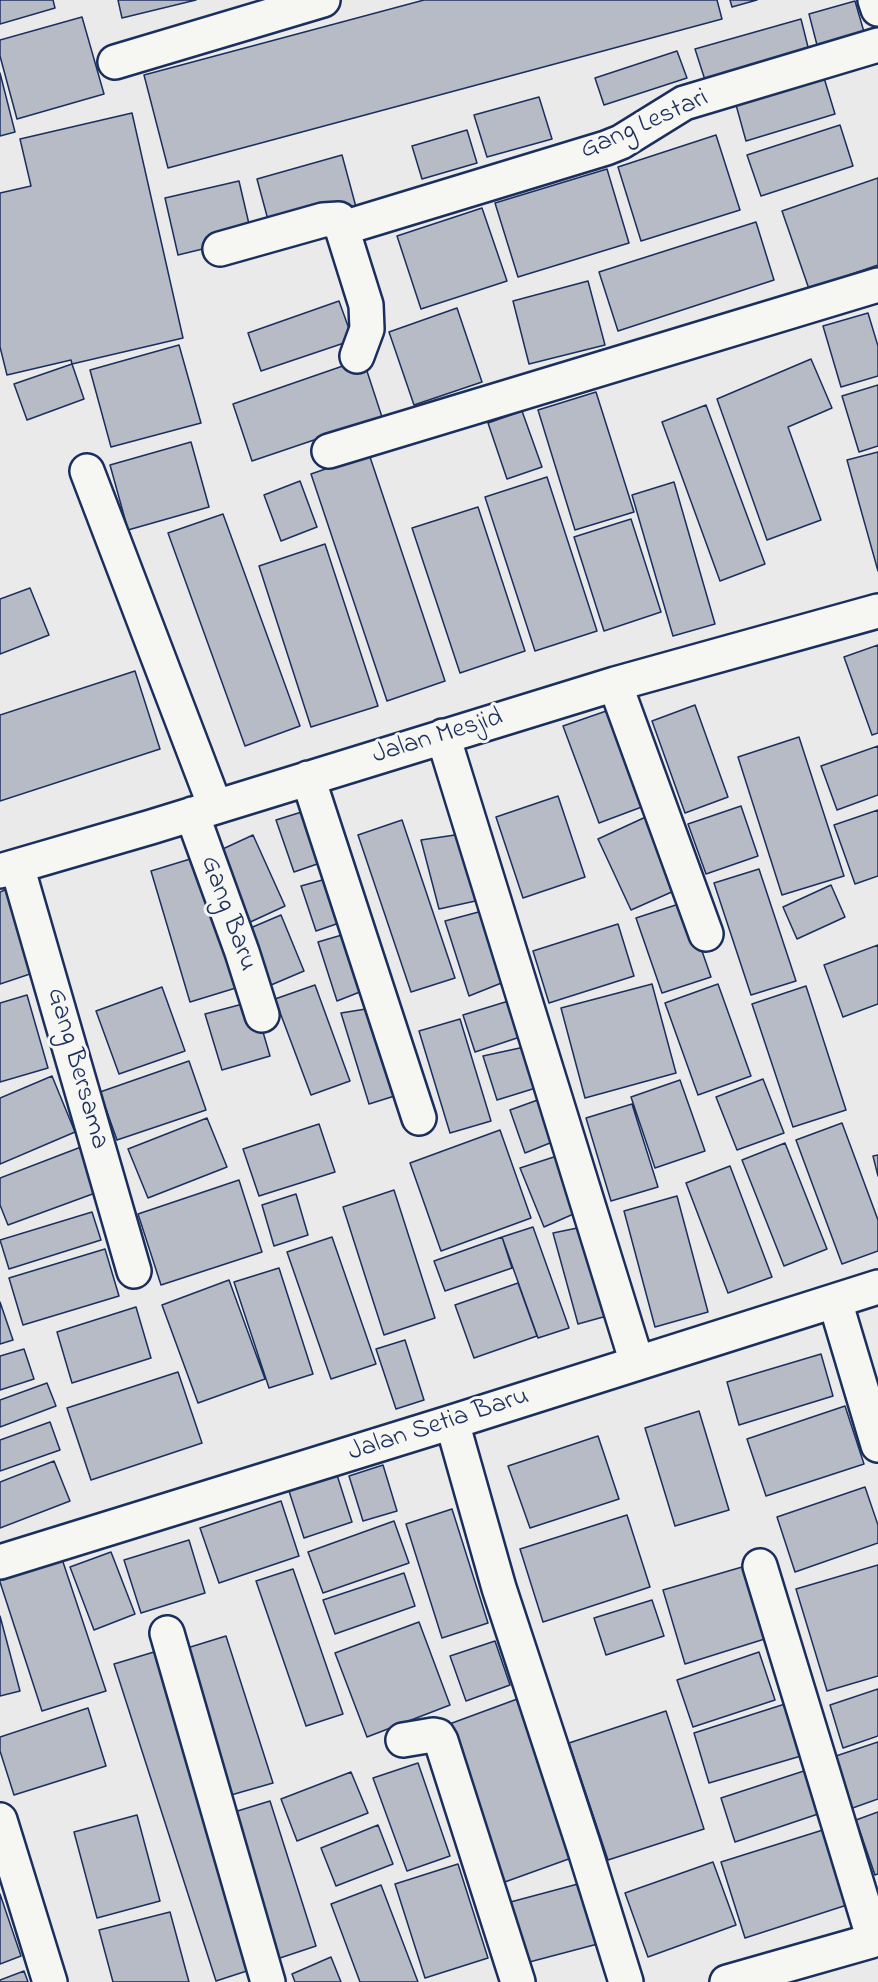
<!DOCTYPE html>
<html>
<head>
<meta charset="utf-8">
<style>
  body { margin:0 }
  canvas { display:block; background:#e9eae9 }
</style>
</head>
<body>
<canvas width="878" height="1982"></canvas>
<script>
const ctx = document.querySelector('canvas').getContext('2d');
ctx.lineJoin = 'round';
function fillPath(path, color) { ctx.fillStyle = color; ctx.fill(path, 'evenodd'); }
function stroke(path, color, width, dash) { ctx.strokeStyle = color; ctx.lineWidth = width; ctx.lineCap = dash ? 'butt' : 'round'; ctx.setLineDash(dash || []); ctx.stroke(path); }
function write(font, color, halo, rows, align = 'center') {
  ctx.font = font + ' "Indie Flower",sans-serif'; ctx.lineWidth = 6; ctx.setLineDash([]); ctx.textBaseline = 'middle'; ctx.strokeStyle = halo; ctx.fillStyle = color; for (const [text, x, y, turn = 0] of rows) {
    ctx.save(); ctx.translate(x, y); ctx.rotate((+turn || 0) * Math.PI / 180); ctx.textAlign = isNaN(turn) ? turn : align; if (halo) ctx.strokeText(text, 0, 0); ctx.fillText(text, 0, 0); ctx.restore();
  }
}
const building = new Path2D(`
  M0 0H53L55 8 0 24Z
  M118 0H196L122 18Z
  M424 0H717L722 19 168 168 144 75Z
  M730 0H757L732 7Z
  M855 1 864 32 817 45 809 14Z
  M82 17 104 94 17 119 0 56V40Z
  M801 19 809 51 705 80 695 49Z
  M677 51 687 78 604 105 595 78Z
  M821 68 835 114 746 141 733 94Z
  M0 73 15 132 0 136Z
  M539 97 552 139 487 157 474 115Z
  M132 113 183 338 72 364 71 360 7 375 0 347V193L31 186 20 139Z
  M840 125 853 166 761 196 747 155Z
  M467 130 477 163 422 179 412 146Z
  M716 135 740 210 641 241 618 167Z
  M342 155 356 207 271 231 257 179Z
  M607 169 629 243 518 277 495 203Z
  M878 178V265L809 289 782 211Z
  M239 181 252 237 178 255 165 198Z
  M482 208 507 281 421 309 397 236Z
  M756 222 774 280 618 331 599 272Z
  M588 281 605 345 529 364 513 301Z
  M339 301 353 340 261 371 248 333Z
  M457 308 482 382 414 405 389 332Z
  M868 313 878 346V376L841 387 823 326Z
  M179 345 201 423 111 447 90 370Z
  M363 359 382 417 252 461 233 404Z
  M811 359 832 408 788 427 821 520 767 540 717 399Z
  M72 364 84 399 27 420 14 384Z
  M878 385V446L859 452 842 396Z
  M596 392 634 512 575 530 538 410Z
  M706 405 765 564 720 581 662 422Z
  M522 411 542 467 507 479 488 423Z
  M191 442 209 507 128 530 110 465Z
  M878 452V571L847 460Z
  M369 454 445 681 387 701 311 474Z
  M547 477 597 631 535 651 485 497Z
  M300 481 317 527 281 541 264 495Z
  M674 482 715 624 673 636 632 495Z
  M478 507 525 651 460 673 412 528Z
  M223 514 300 726 245 746 168 533Z
  M631 519 661 612 604 631 574 537Z
  M325 544 378 706 311 727 259 566Z
  M30 588 49 635 0 654V599Z
  M878 645V733L872 735 844 657Z
  M135 671 160 749 0 801V715Z
  M695 705 728 797 685 813 652 721Z
  M612 709 647 805 599 823 563 726Z
  M799 737 844 876 782 895 738 757Z
  M878 746V795L837 810 821 766Z
  M558 796 585 877 523 898 496 817Z
  M741 806 758 856 706 874 688 824Z
  M308 810 326 861 294 872 276 820Z
  M878 810V876L855 884 834 825Z
  M650 815 683 887 631 910 598 839Z
  M402 820 455 978 411 992 358 835Z
  M253 835 285 906 246 924 214 853Z
  M455 835 480 900 439 909 421 840Z
  M200 856 239 987 190 1002 151 871Z
  M759 869 796 981 751 995 714 883Z
  M333 877 348 920 316 931 301 886Z
  M831 885 845 917 797 939 783 907Z
  M7 889 33 973 0 984V892Z
  M685 902 711 977 662 993 636 918Z
  M486 910 509 980 469 996 445 921Z
  M281 915 304 971 271 985 248 929Z
  M618 924 634 976 549 1003 533 951Z
  M352 932 370 988 337 1001 318 942Z
  M878 945V1004L843 1017 824 965Z
  M652 984 676 1073 585 1098 561 1008Z
  M718 984 751 1076 698 1095 665 1003Z
  M315 985 350 1081 311 1095 275 999Z
  M806 986 846 1110 793 1127 752 1004Z
  M162 987 185 1051 119 1074 96 1011Z
  M27 995 48 1068 0 1082V1003Z
  M515 999 529 1034 475 1052 463 1015Z
  M254 1001 270 1056 222 1070 205 1014Z
  M372 1008 401 1094 369 1104 341 1013Z
  M460 1019 491 1121 450 1133 419 1031Z
  M529 1046 539 1087 497 1100 483 1056Z
  M189 1061 206 1110 117 1140 100 1092Z
  M52 1076 75 1132 0 1164V1098Z
  M763 1079 784 1133 737 1150 716 1097Z
  M680 1080 705 1151 655 1168 631 1097Z
  M546 1097 555 1141 525 1153 510 1110Z
  M632 1104 658 1187 611 1201 586 1118Z
  M207 1118 227 1167 148 1198 128 1149Z
  M842 1123 878 1220V1251L842 1264 796 1140Z
  M319 1124 335 1172 259 1196 243 1149Z
  M500 1130 531 1218 441 1251 410 1163Z
  M785 1143 827 1249 784 1266 742 1160Z
  M81 1147 98 1192 8 1225 0 1205V1178Z
  M563 1154 578 1212 544 1227 520 1168Z
  M878 1155V1176L873 1156Z
  M730 1166 772 1277 728 1293 686 1183Z
  M239 1180 262 1252 161 1285 138 1214Z
  M394 1190 435 1318 384 1335 343 1207Z
  M296 1194 308 1235 274 1246 262 1205Z
  M677 1196 708 1312 655 1327 624 1211Z
  M92 1212 101 1240 9 1269 0 1240Z
  M587 1226 614 1314 578 1324 553 1233Z
  M533 1227 569 1328 538 1338 502 1237Z
  M332 1237 376 1364 331 1379 287 1252Z
  M502 1237 512 1268 445 1291 434 1261Z
  M105 1249 119 1296 23 1325 9 1278Z
  M279 1268 313 1374 269 1388 234 1282Z
  M229 1280 265 1379 198 1403 162 1305Z
  M518 1283 537 1336 474 1358 455 1305Z
  M0 1302 13 1340 0 1344Z
  M136 1307 151 1358 72 1383 57 1332Z
  M405 1340 424 1400 396 1409 376 1349Z
  M24 1349 34 1379 0 1390V1356Z
  M821 1354 833 1396 739 1425 727 1382Z
  M178 1372 202 1443 91 1480 67 1408Z
  M47 1383 56 1406 0 1427V1400Z
  M845 1406 864 1464 766 1496 747 1439Z
  M699 1411 729 1510 675 1526 645 1428Z
  M50 1422 60 1450 0 1471V1440Z
  M598 1436 619 1499 530 1528 508 1466Z
  M54 1461 70 1501 0 1528V1482Z
  M383 1465 397 1511 363 1521 349 1476Z
  M337 1475 352 1522 304 1538 289 1491Z
  M865 1487 878 1525V1543L795 1572 777 1517Z
  M281 1501 299 1556 219 1583 200 1528Z
  M452 1509 488 1623 442 1638 406 1524Z
  M627 1515 650 1587 543 1622 520 1549Z
  M394 1521 409 1563 323 1593 308 1552Z
  M189 1540 205 1593 141 1613 124 1560Z
  M111 1552 135 1614 94 1630 70 1567Z
  M61 1556 106 1691 42 1711 0 1582V1575Z
  M749 1565 771 1637 685 1664 663 1590Z
  M878 1565V1676L827 1691 796 1589Z
  M293 1569 343 1714 306 1726 256 1581Z
  M404 1573 415 1606 335 1634 323 1600Z
  M652 1600 664 1636 606 1655 594 1618Z
  M0 1616 20 1691 0 1696Z
  M419 1622 450 1705 367 1737 335 1653Z
  M226 1636 273 1783 231 1795 184 1649Z
  M495 1641 510 1685 466 1701 450 1656Z
  M154 1652 256 1968 216 1981 114 1664Z
  M759 1652 775 1700 693 1727 677 1680Z
  M878 1689V1736L843 1748 830 1705Z
  M520 1698 577 1856 502 1883 444 1726Z
  M785 1704 801 1756 709 1783 694 1733Z
  M88 1708 106 1766 14 1795 0 1751V1737Z
  M666 1711 704 1829 608 1860 569 1743Z
  M878 1742V1799L847 1810 830 1758Z
  M418 1763 450 1856 407 1871 373 1778Z
  M813 1768 827 1811 735 1842 721 1798Z
  M351 1772 368 1813 297 1841 281 1799Z
  M270 1801 316 1946 277 1959 231 1813Z
  M878 1812V1874L875 1875 856 1820Z
  M137 1815 160 1901 97 1918 74 1832Z
  M378 1825 393 1864 336 1886 321 1848Z
  M826 1829 850 1904 745 1938 721 1862Z
  M713 1862 736 1925 648 1957 625 1893Z
  M458 1864 488 1958 425 1978 395 1884Z
  M593 1880 609 1941 518 1965 503 1904Z
  M381 1885 418 1982H360L331 1904Z
  M0 1894 21 1956 0 1964Z
  M170 1912 189 1982H113L99 1930Z
  M331 1957 341 1982H295L292 1974Z
  M24 1971 28 1982H0V1980Z`);
fillPath(building, '#b6bbc6');
stroke(building, '#1b2f5e', 1.5);
const minor = new Path2D(`
  M875 0 878 9
  M115 62 323 0
  M343 228 606 148 621 142 684 103 878 45
  M220 249 323 220 339 219 366 305 367 329 357 356
  M329 451 878 285
  M87 471 215 806
  M615 684 706 934
  M443 736 637 1363
  M308 778 419 1118
  M192 814 242 952 262 1015
  M17 866 134 1271
  M0 871 151 827 615 684 878 611
  M835 1301 878 1445
  M452 1422 499 1588 584 1847 626 1982
  M0 1562 452 1422 878 1287
  M760 1566 874 1940
  M167 1633 268 1982
  M403 1740 433 1735 438 1736 441 1741 518 1982
  M0 1820 50 1982
  M727 1982 878 1939`);
stroke(minor, '#1b2f5e', 38);
stroke(minor, '#f6f6f2', 33);
write('27px', '#1b2f5e', '#f6f6f2', [
  ["Gang Lestari",645,126,-24],
  ["Jalan Mesjid",438,738,-17],
  ["Gang Baru",227,914,70],
  ["Gang Bersama",76,1069,74],
  ["Jalan Setia Baru",439,1426,-18]
]);
</script>
</body>
</html>
